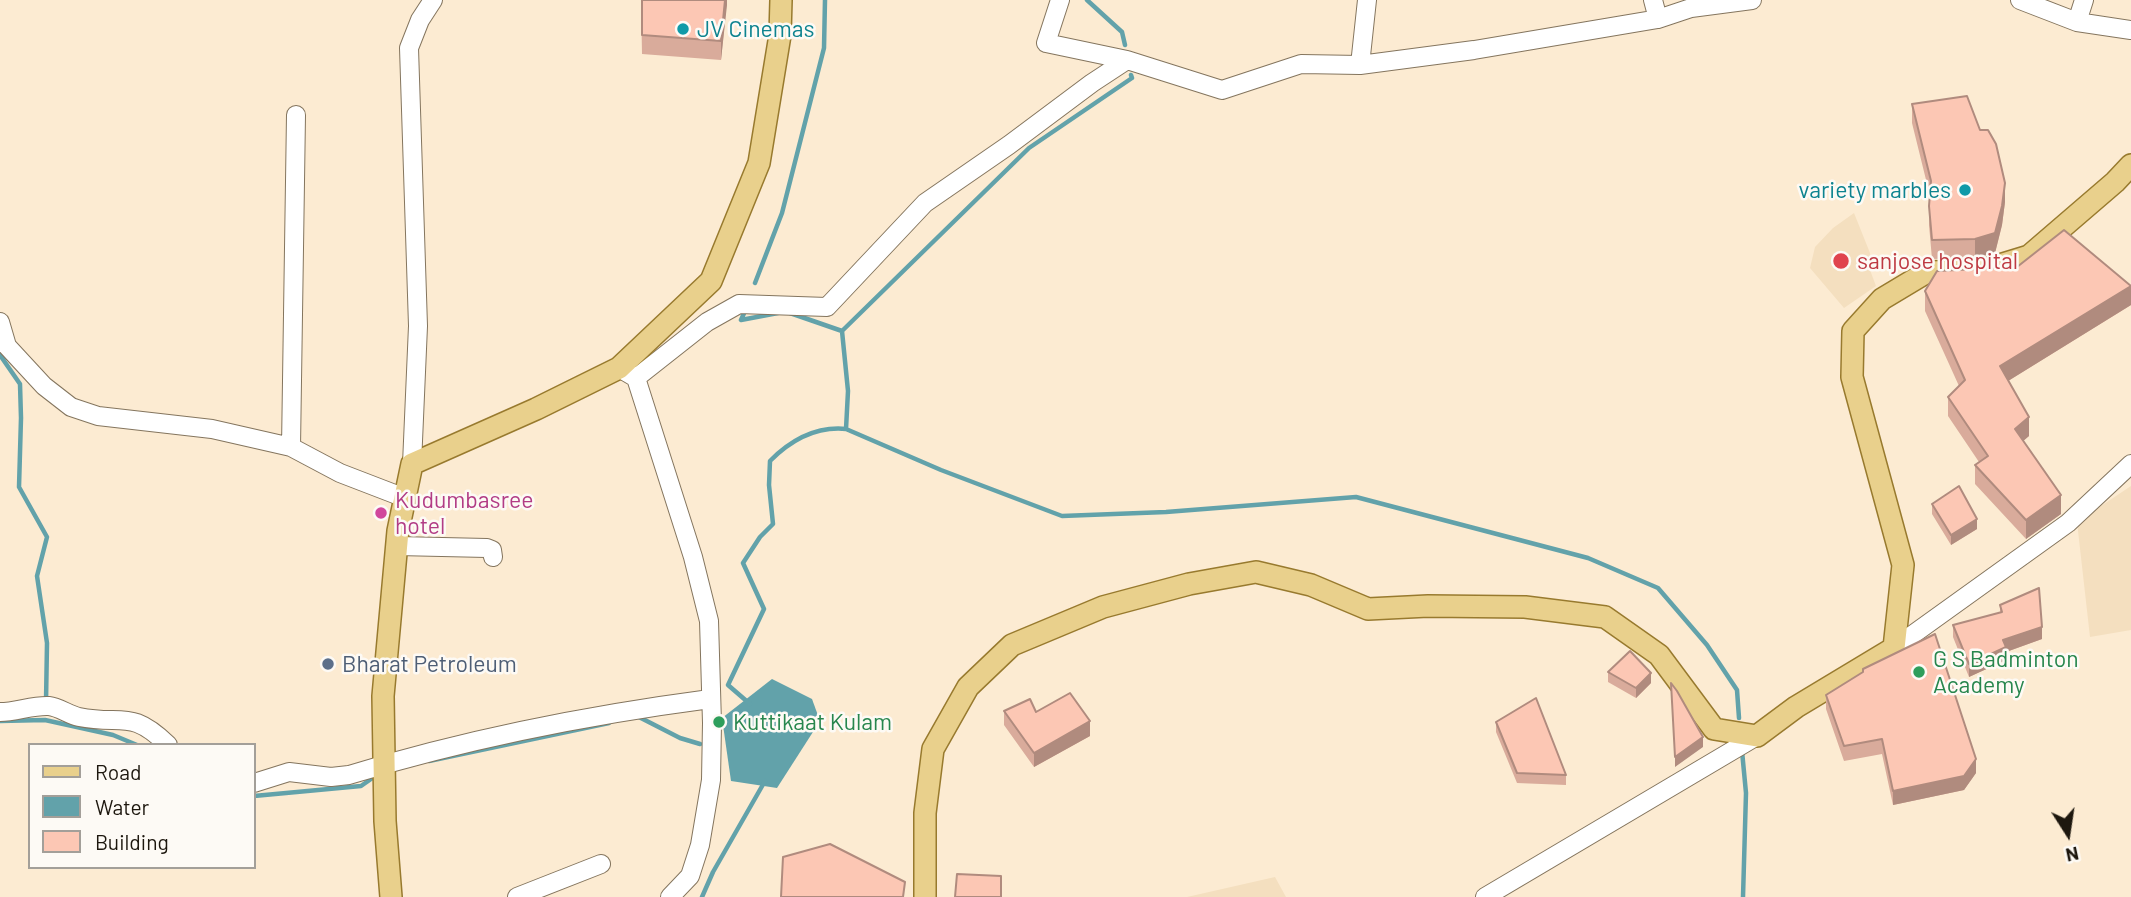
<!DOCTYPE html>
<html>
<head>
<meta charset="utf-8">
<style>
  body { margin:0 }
  #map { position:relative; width:2131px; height:897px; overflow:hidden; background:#fcebd2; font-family:Barlow,sans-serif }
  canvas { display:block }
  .legend { position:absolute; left:28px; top:743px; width:228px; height:126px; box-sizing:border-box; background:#fdfaf5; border:2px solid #a39f99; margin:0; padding:9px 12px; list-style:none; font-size:21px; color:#1d170e }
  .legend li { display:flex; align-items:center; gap:14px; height:35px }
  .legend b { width:35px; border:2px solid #a39f99 }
  .north { position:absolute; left:2033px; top:799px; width:70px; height:70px; -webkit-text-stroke:5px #fdfaf5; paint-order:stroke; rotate:168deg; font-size:19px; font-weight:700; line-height:28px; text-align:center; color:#1d170e }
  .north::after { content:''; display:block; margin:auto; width:24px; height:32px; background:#1d170e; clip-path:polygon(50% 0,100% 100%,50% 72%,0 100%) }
</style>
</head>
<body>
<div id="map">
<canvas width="2131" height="897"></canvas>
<ul class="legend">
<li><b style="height:9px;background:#e9d08c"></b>Road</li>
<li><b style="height:19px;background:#62a2aa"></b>Water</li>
<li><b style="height:19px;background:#fcc7b4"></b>Building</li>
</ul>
<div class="north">N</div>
</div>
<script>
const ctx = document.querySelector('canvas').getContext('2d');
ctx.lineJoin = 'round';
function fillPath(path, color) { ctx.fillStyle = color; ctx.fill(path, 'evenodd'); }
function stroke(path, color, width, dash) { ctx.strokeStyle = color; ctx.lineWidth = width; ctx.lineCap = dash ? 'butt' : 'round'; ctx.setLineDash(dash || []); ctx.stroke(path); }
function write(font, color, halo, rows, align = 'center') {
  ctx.font = font + ' Barlow,sans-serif'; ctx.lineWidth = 5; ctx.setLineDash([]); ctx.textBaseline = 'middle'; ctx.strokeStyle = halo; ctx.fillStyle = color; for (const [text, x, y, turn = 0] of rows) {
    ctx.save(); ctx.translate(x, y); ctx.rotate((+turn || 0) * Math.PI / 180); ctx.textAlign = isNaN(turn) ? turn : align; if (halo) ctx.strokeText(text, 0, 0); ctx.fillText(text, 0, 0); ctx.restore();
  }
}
fillPath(new Path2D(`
  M1854 213 1870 253V270L1876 286 1844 308 1810 268 1815 247 1833 228Z
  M2131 486V630L2090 637 2077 522Z
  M1275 877 1286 897H1187Z`), '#f4dfbf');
fillPath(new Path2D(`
  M772 679 812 699 820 721 777 788 731 781 722 718Z`), '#62a2aa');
stroke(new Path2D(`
  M1087 0 1122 32 1125 45
  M755 283 782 213 824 48 825 0
  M745 311 741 320 778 313
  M790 313 842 331
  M0 355 20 384 21 418 19 487 47 537 37 576 47 643 46 702
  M846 429 941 470 1062 516 1166 512 1356 497 1588 558 1658 588 1707 645 1737 690 1739 718
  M750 704 728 685 764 609 743 563 760 537 773 524 769 485 770 461C791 440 815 426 846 429L848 391 842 331 1029 148 1132 78 1131 75
  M637 716 680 738 700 744
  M0 721 45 720 113 735 137 745
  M1742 751 1746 793 1743 897
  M429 761 609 723
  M254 796 361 786 371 779
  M702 897 713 872 765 781`), '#62a2aa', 4.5);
const minor = new Path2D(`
  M1060 0 1046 43 1127 60
  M1653 0 1658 19
  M2020 0 2077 22 2131 30
  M2077 22 2084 0
  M1360 65 1367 0
  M0 322 7 346 44 386 71 407 98 416 212 429 291 447 340 473 405 498
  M619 368 636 378 707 322 739 304 827 307 925 203 1009 145 1092 83 1127 60 1222 90 1301 64 1360 65 1474 50 1658 19 1691 8 1752 0
  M636 378 693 557 709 621 712 723 711 780 700 845 690 876 670 897
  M291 447 296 115
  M412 464 418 326 409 48 420 20 433 0
  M397 546 487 548 492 550 493 557
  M1894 648 2068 523 2131 464
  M0 712C16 712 33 705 49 706 59 707 69 715 79 717 122 726 130 708 168 745
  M254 783 289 772 331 777 349 775C467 739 588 715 710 699
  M517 897 601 864
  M1485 897 1757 736`);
const major = new Path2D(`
  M391 897 385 821 383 696 398 531 412 464 536 409 619 368 711 281 759 163 780 35 781 0
  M925 897V813L933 749 968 687 1012 645 1103 607 1189 584 1256 572 1311 585 1368 609 1428 606 1525 607 1605 617 1659 655 1714 729 1757 736 1796 707 1894 648 1903 565 1852 377 1853 331 1882 299 1927 272 1980 271 2029 256 2115 182 2131 165`);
stroke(minor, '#84755e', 20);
stroke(major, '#987a2e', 24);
stroke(minor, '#fff', 18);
stroke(major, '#e9d08c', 21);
fillPath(new Path2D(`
  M641 0H727L721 60 642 54Z
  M1912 104 2005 202 2002 225 1995 253 1975 258 1932 259 1929 225 1930 196 1912 123Z
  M1925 291 2131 305 2008 381 2029 436 2023 441 2061 514 2026 539 1975 484V465L1979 462 1948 416V397L1959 386 1925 311Z
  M1932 504 1977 529 1951 545 1932 514Z
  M2000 605 2042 639 2006 652V660L1969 677 1953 637V625L2000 613Z
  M1608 672 1651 683 1636 698 1608 682Z
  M1826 695 1976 773 1964 790 1893 805 1882 754 1844 761 1826 709Z
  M1004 711 1036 712 1090 736 1034 767 1004 725Z
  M1496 722 1566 775V785L1517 783 1496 732Z`), '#d9ab9b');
fillPath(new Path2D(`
  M725 0H727V5L721 60V41Z
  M2005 183V202L2002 225 1995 253 1975 258V239Z
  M2131 286V305L2000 386V366Z
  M2029 417V436L2015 448V429Z
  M2061 495V514L2026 539V520Z
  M1977 519V529L1951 545V535Z
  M2042 627V639L2006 652V660L1969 677V664L2003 640Z
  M1651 673V683L1636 698V688Z
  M1090 721V736L1034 767V753Z
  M1703 737V747L1675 767V757Z
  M1976 759V773L1964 790 1893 805V791Z`), '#b08b7e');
const building = new Path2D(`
  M642 0H725L721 41 642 35Z
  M1967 96 1980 130H1988L1996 144 2005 183 2002 206 1995 233 1975 239 1932 240 1929 206 1931 181 1912 104Z
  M2064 230 2131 286 2000 366 2029 417 2015 429 2061 495 2026 520 1975 465 1988 456 1948 397 1965 380 1925 291 1937 271 2017 267Z
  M1959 486 1977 519 1951 535 1932 504Z
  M2039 588 2042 627 2003 640 2006 647 1969 664 1953 625 2002 612 2000 605Z
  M1935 634 1976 759 1964 776 1893 791 1882 739 1844 746 1826 695 1863 672V669Z
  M1630 651 1651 673 1636 688 1608 672Z
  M1671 683 1677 691 1703 737 1675 757Z
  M1070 693 1090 721 1034 753 1004 711 1030 699 1036 712Z
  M1536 698 1566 775 1517 773 1496 722Z
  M830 844 905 882 903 897H781L783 857Z
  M957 874 1001 876V897H955Z`);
fillPath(building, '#fcc7b4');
stroke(building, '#b08b7e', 2);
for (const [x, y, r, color] of [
  [683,29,7,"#0f9aa8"],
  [1965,190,7,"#0f9aa8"],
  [1841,261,9,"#e0444e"],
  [381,513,7,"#d1479c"],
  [328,664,7,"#5c6f8a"],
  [1919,672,7,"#2e9e5b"],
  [719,722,7,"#2e9e5b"]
]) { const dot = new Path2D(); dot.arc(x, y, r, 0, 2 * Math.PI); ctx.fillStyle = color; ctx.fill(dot); stroke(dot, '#fdfaf5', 2.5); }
write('23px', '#0d838f', '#fdfaf5', [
  ["JV Cinemas",697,29],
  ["variety marbles",1951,190,"right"]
], 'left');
write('23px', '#be3a42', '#fdfaf5', [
  ["sanjose hospital",1857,261]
], 'left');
write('23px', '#b23c85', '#fdfaf5', [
  ["Kudumbasree",395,500],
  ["hotel",395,526]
], 'left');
write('23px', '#27864d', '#fdfaf5', [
  ["G S Badminton",1933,659],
  ["Academy",1933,685],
  ["Kuttikaat Kulam",733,722]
], 'left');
write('23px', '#4e5e75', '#fdfaf5', [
  ["Bharat Petroleum",342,664]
], 'left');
</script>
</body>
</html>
